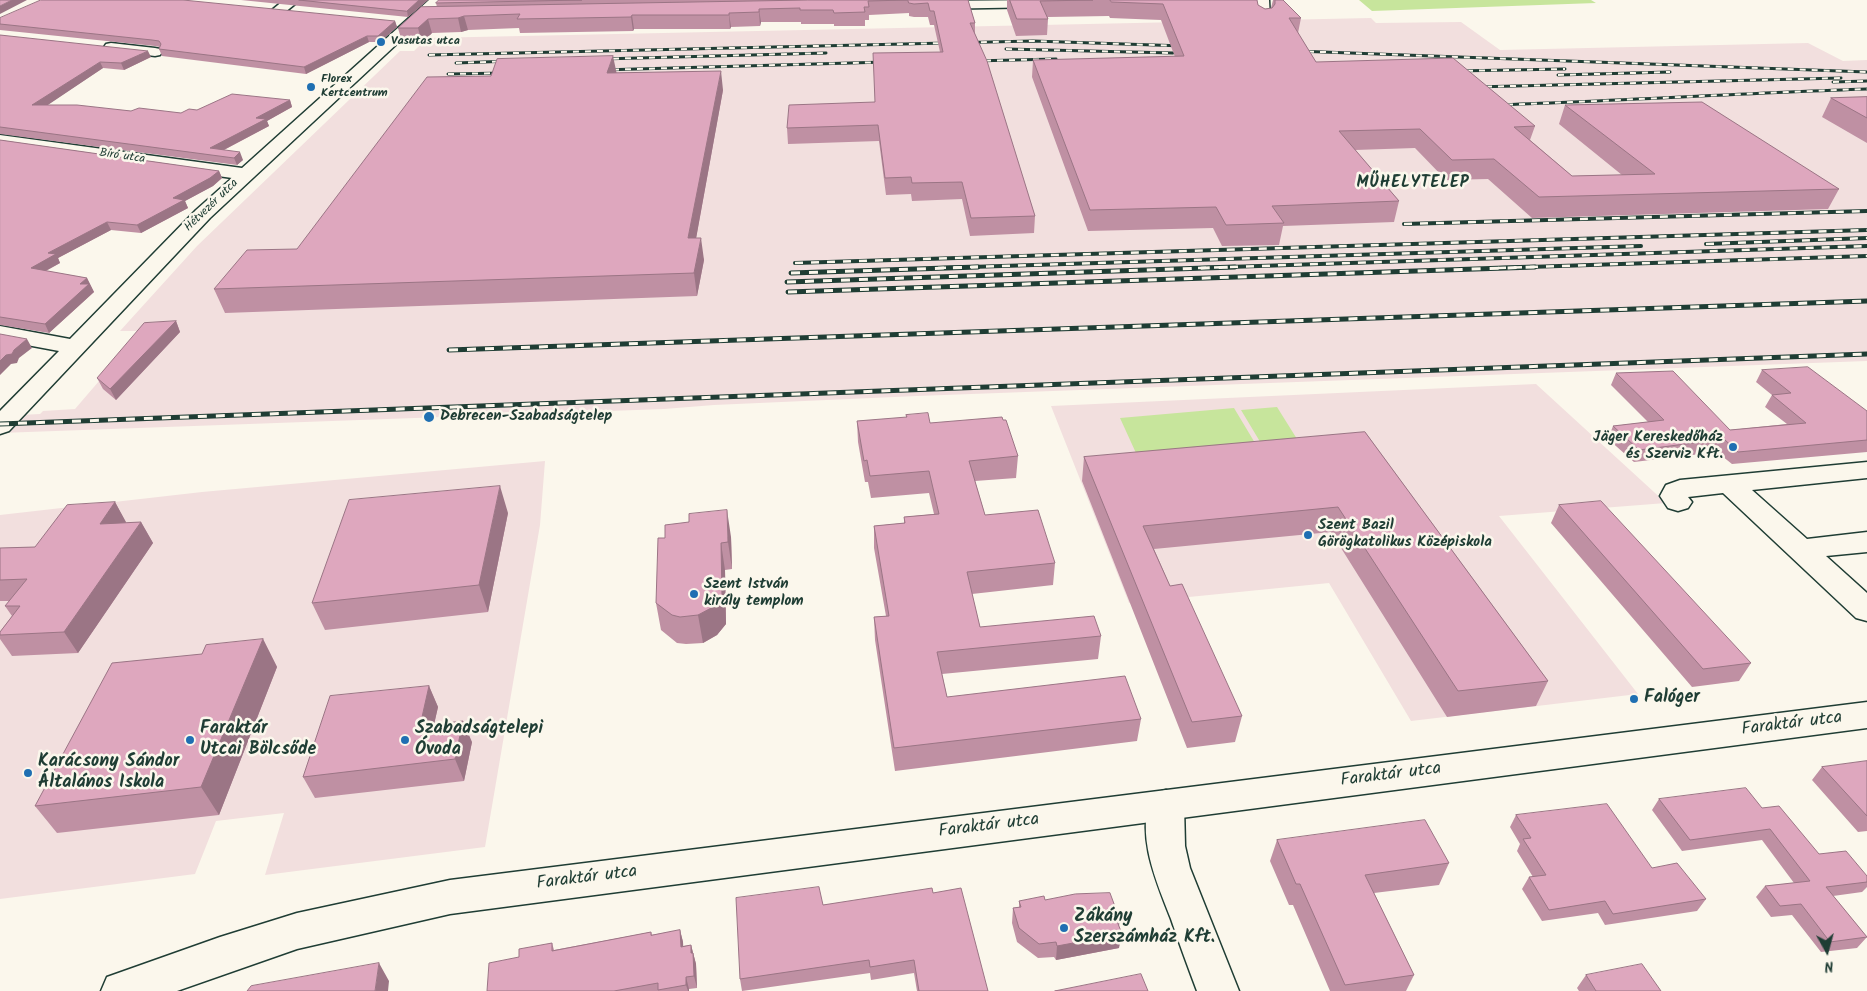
<!DOCTYPE html>
<html>
<head>
<meta charset="utf-8">
<style>
  body { margin:0 }
  #map { position:relative; width:1867px; height:991px; overflow:hidden; background:#fbf7ec; font-family:Kalam,sans-serif }
  canvas { display:block }
  .north { position:absolute; left:1802px; top:926px; width:50px; height:50px; -webkit-text-stroke:4px #fbf7ec; paint-order:stroke; rotate:173deg; font-size:14px; font-weight:700; line-height:20px; text-align:center; color:#1f3d34 }
  .north::after { content:''; display:block; margin:auto; width:18px; height:22px; background:#1f3d34; clip-path:polygon(50% 0,100% 100%,50% 72%,0 100%) }
</style>
</head>
<body>
<div id="map">
<canvas width="1867" height="991"></canvas>
<div class="north">N</div>
</div>
<script>
const ctx = document.querySelector('canvas').getContext('2d');
ctx.lineJoin = 'round';
function fillPath(path, color) { ctx.fillStyle = color; ctx.fill(path, 'evenodd'); }
function stroke(path, color, width, dash) { ctx.strokeStyle = color; ctx.lineWidth = width; ctx.lineCap = dash ? 'butt' : 'round'; ctx.setLineDash(dash || []); ctx.stroke(path); }
function write(font, color, halo, rows, align = 'center') {
  ctx.font = font + ' Kalam,sans-serif'; ctx.lineWidth = 5; ctx.setLineDash([]); ctx.textBaseline = 'middle'; ctx.strokeStyle = halo; ctx.fillStyle = color; for (const [text, x, y, turn = 0] of rows) {
    ctx.save(); ctx.translate(x, y); ctx.rotate((+turn || 0) * Math.PI / 180); ctx.textAlign = isNaN(turn) ? turn : align; if (halo) ctx.strokeText(text, 0, 0); ctx.fillText(text, 0, 0); ctx.restore();
  }
}
fillPath(new Path2D(`
  M1371 18 1376 23 1461 22 1500 50 1808 43 1843 61 1867 60V361L917 396 714 405 664 409 0 433V416L40 414 43 411 75 409 142 331H120L197 246 400 51H414L427 38Z
  M1536 384 1666 503 1499 516 1638 694 1411 721 1329 583 1129 603 1051 406Z
  M545 461 540 525 485 847 265 875 284 813 216 821 195 874 0 899V515L202 492Z`), '#f2dfde');
fillPath(new Path2D(`
  M1359 0H1591L1596 3 1372 11Z
  M1277 407 1302 447 1265 450 1241 410Z
  M1234 408 1261 453 1141 464 1120 418Z`), '#c7e59c');
const minor = new Path2D(`
  M284 0H300L284 13H274L272 10Z
  M429 0H444L210 218 9 431 0 434V411L59 351 0 340V326L70 339 196 210 232 178 0 145V135L242 168Z
  M1048 0 1051 3 1044 7 932 9 925 5 932 1Z
  M1255 0H1269L1270 20 1268 23 1263 24 1256 20Z
  M111 43 155 48 160 49 162 52 160 55 155 56 106 50 104 47 106 44Z
  M1867 462V478L1752 490 1807 539 1867 532V552L1826 556 1867 593V621L1856 618 1723 493 1688 497 1692 502 1688 508 1678 511 1668 508 1660 496 1666 485 1680 480Z
  M1166 790 1179 794 1184 805 1185 846 1190 868 1239 991H1197C1188 967 1179 943 1171 919 1157 883 1134 832 1153 794Z`);
const major = new Path2D(`
  M1867 702V728L450 914 297 949 177 991H101L107 977 220 937 297 913 450 880Z`);
stroke(minor, '#1f3d34', 3);
stroke(major, '#1f3d34', 3);
fillPath(minor, '#fbf7ec');
fillPath(major, '#fbf7ec');
const railFar2 = new Path2D(`
  M1006 49 1173 53
  M1296 51 1867 72
  M429 55 1033 41 1184 46
  M601 59 826 53
  M973 61 1056 59
  M456 63 511 61
  M601 70 886 62
  M1455 71 1565 69
  M448 74 506 73
  M1558 75 1670 72
  M1833 82 1867 81
  M1474 87 1841 78
  M1495 105C1619 101 1743 93 1867 89`);
const railFar1 = new Path2D(`
  M1404 224 1867 211
  M1706 244 1867 238
  M795 263 1867 230
  M938 268 1641 246
  M1198 268 1867 246
  M1498 268 1867 256`);
const rail = new Path2D(`
  M791 273 978 267
  M787 282 1235 267
  M788 292 1535 267
  M449 350 1867 301
  M0 424 1867 354`);
stroke(railFar2, '#1f3d34', 3);
stroke(railFar1, '#1f3d34', 4);
stroke(rail, '#1f3d34', 5);
stroke(railFar2, '#fbf7ec', 2, [6]);
stroke(railFar1, '#fbf7ec', 2.5, [8]);
stroke(rail, '#fbf7ec', 3, [9]);
fillPath(new Path2D(`
  M241 0H428L408 17Z
  M439 0H968L975 23V35L1035 216 1034 233 970 236 962 199 912 201 911 194 886 195 879 141 788 144 787 128 875 102 940 52 934 25H930L928 17H914L909 16V13L869 15V20H865V26H834V24H801V22H761L760 26 731 27 730 29H634L633 31 520 33 519 28 468 30 461 32 432 33 422 43 402 42 398 28 437 7 436 3Z
  M1007 0H1257L1258 5 1265 9 1271 8 1273 0H1283L1301 18 1298 33 1316 62 1535 126 1530 140 1572 176 1622 175 1559 124 1565 105 1839 189 1828 209 1532 218 1488 179 1446 180 1415 148 1355 150 1399 201 1394 222 1283 226 1279 245 1222 246 1213 228 1088 231 1032 77 1033 60 1175 57 1161 20 1110 18 1109 16 1048 17V19L1047 35 1016 36 1007 10Z
  M395 21 397 27 380 42H369L306 74 162 56 159 49 160 47 155 46 0 30V24Z
  M0 35 151 57 124 70 103 68 47 105 131 111 181 113 197 110 290 100 292 107 267 121 269 126 224 150 243 160 237 165 0 134Z
  M616 73 723 90 696 238 704 260 697 296 225 313 214 289 297 249Z
  M1867 97V143L1822 117 1831 98Z
  M0 140 219 171 222 178 213 186 185 201 188 208 141 233 111 230 58 258 60 263 46 271 87 278 94 292 49 333 0 325Z
  M176 321 180 332 116 400 103 389 97 378Z
  M1762 370 1867 411V452L1732 464 1717 452 1634 462 1608 439 1613 426 1648 422 1611 385 1616 373 1730 430 1787 424 1765 407 1772 395 1756 382Z
  M906 415 1018 456 1016 478 975 481 985 515 1055 563 1053 585 972 594 980 627 1101 636 1098 659 942 674 947 697 1141 719 1137 741 895 771 875 640 874 617 886 616 874 548V526L904 523V517L934 514 929 493 871 498 868 482H865L858 442 857 421 906 418Z
  M1365 432 1548 681 1536 706 1447 717 1331 532 1154 549 1170 586 1242 716 1235 742 1187 748 1082 481 1084 457Z
  M115 502 126 523 141 522 153 543 78 653 12 656 0 639V632L12 616 5 606 10 601H0V548L35 547Z
  M1559 505 1751 663 1739 681 1692 687 1551 523Z
  M508 513 488 612 325 630 312 603Z
  M731 537 732 569 725 570 726 624 717 635 703 643 686 644 677 643 661 630 656 603 665 538Z
  M263 639 277 667 219 815 57 833 35 806 202 654Z
  M429 686 438 707 434 724 472 742 464 781 315 798 303 777Z
  M1867 761V831L1858 832 1812 780 1822 767Z
  M1659 799 1762 808 1819 854 1867 876V887L1862 892 1833 896 1867 937 1857 948 1821 952 1792 915 1771 917 1756 897 1765 886 1794 883 1762 840 1682 851 1652 810Z
  M1516 815 1652 868 1706 899 1697 911 1605 925 1598 913 1542 921 1522 889 1529 877H1533L1517 851 1520 844 1510 827Z
  M1277 840 1449 863 1439 885 1374 893 1414 975 1406 991H1330L1293 905H1289L1270 861Z
  M933 893 988 991H917L914 973 871 980 870 973 742 991 740 979 823 905Z
  M1045 900 1120 920 1119 926V948L1056 960 1054 957 1038 958 1017 942 1012 923 1013 908 1019 907V901Z
  M680 930 683 942V946L691 945 696 964 697 988 689 989V991H487L519 957 552 943 554 950 651 932 652 935Z
  M1586 975 1661 991H1579L1577 988Z`), '#bf90a3');
fillPath(new Path2D(`
  M12 0H27L0 14V6Z
  M419 0H428L408 17 407 11Z
  M759 9 761 22 760 26 759 12Z
  M729 13 731 27 730 29 729 15Z
  M632 15 634 29 633 31 631 17Z
  M464 16 468 30 461 32 458 18Z
  M428 19 432 33 422 43 418 28Z
  M395 21 397 27 380 42 378 36Z
  M367 36 369 42 306 74 304 67Z
  M148 51 151 57 124 70 121 63Z
  M613 56 617 75 607 73Z
  M100 62 103 68 36 113 32 105Z
  M721 71 723 90 692 261 688 238Z
  M290 100 292 107 267 121 269 126 214 155 210 148 256 118Z
  M240 152 243 160 237 165 234 158Z
  M219 171 222 178 213 186 185 201 188 208 141 233 137 225 173 198Z
  M107 222 111 230 58 258 60 263 36 276 31 268 48 253Z
  M701 238 704 260 697 296 694 273Z
  M87 278 94 292 49 333 45 324 80 284Z
  M176 321 180 332 116 400 110 389Z
  M27 339 32 348 19 358 17 363 11 364 0 375V361L6 355Z
  M500 486 508 513 488 612 479 585Z
  M115 502 126 522 111 544 100 524Z
  M727 510 731 537 732 569 728 542Z
  M141 522 153 543 78 653 64 632Z
  M721 543 725 570 726 624 717 635 703 643 698 615Z
  M263 639 277 667 219 815 201 787Z
  M429 686 438 707 429 747 420 726Z
  M463 721 472 742 464 781 455 759Z
  M1120 920 1117 934H1122L1119 948 1056 960 1057 946Z
  M680 930 683 942 684 959 681 947Z
  M691 945 696 964 697 988 694 976 691 953Z
  M379 963 389 981 388 991H375Z
  M686 977 689 989V991H688L686 985Z`), '#9b7585');
const building = new Path2D(`
  M0 0H12L0 6Z
  M41 0H183L395 21 378 36H367L304 67 159 49 161 44 159 41 152 40 0 24V18Z
  M299 0H419L407 11Z
  M439 0H582L436 3Z
  M808 0H907L868 1 869 7H864L865 12 834 13 833 10H800V8L759 9V12L729 13V15H632L631 17 517 19 520 14 464 16 458 18 428 19 418 28H398L421 7Z
  M908 0H968L975 23H970L987 61 1035 216 971 218 962 182 912 183 911 177 885 178 878 125 787 128 789 105 875 102 873 53 943 52 934 11H930L928 3 914 4 909 3Z
  M1010 0H1093L1040 1 1048 19H1017Z
  M1110 0H1257L1258 5 1265 9 1272 8 1275 4V0H1283L1301 18H1289L1316 62 1453 58 1535 126 1514 127 1572 176 1655 174 1565 105 1702 102 1839 189 1539 197 1494 159 1452 160 1420 129 1339 131 1399 201 1272 206 1284 223 1226 225 1216 207 1090 210 1033 60 1184 56 1163 4 1112 2Z
  M0 35 148 51 121 63 100 62 32 105H77L131 111 139 108 181 113 189 109 197 110 232 94 290 100 256 118 266 119 210 148 240 152 234 158 0 127Z
  M613 56 607 73 721 71 688 238H701L694 273 214 289 247 250 297 249 427 77 491 76 497 59Z
  M1867 97V118L1831 98Z
  M0 140 219 171 210 178 173 198 184 200 137 225 107 222 48 253 56 254 31 268 87 278 80 284H89L45 324 0 317Z
  M176 321 110 389 97 378 144 323Z
  M0 334 27 339 14 350 12 354 6 355 0 361Z
  M1808 367 1867 411V440L1738 452 1724 439 1639 450 1613 426 1664 420 1616 373 1673 371 1730 430 1806 423 1772 395 1791 393 1762 370Z
  M928 413 930 423 1002 417 1003 420H1006L1018 456 969 461 985 515 1038 510 1055 563 967 572 980 627 1094 616 1101 636 937 652 947 697 1125 676 1141 719 894 748 874 617 889 616 874 526 905 523 904 517 939 514 929 471 870 476 867 460 864 461 857 421 907 417 906 415Z
  M1365 432 1548 681 1458 691 1338 507 1143 526 1170 586 1182 584 1242 716 1192 722 1084 457Z
  M500 486 479 585 312 603 349 500Z
  M1601 501 1751 663 1703 669 1559 505Z
  M115 502 100 524 141 522 64 632 0 635V632L20 606H5L27 579 0 580V548L35 547 67 505Z
  M727 510 728 542 721 543 722 596 713 607 698 615 680 617 672 615 656 603 658 538H665V525L689 522V514Z
  M263 639 201 787 35 806 112 663 202 654 206 645Z
  M429 686 420 726 463 721 455 759 303 777 330 696Z
  M1867 761V816L1822 767Z
  M1746 788 1762 808 1779 806 1819 854 1846 851 1867 876V882L1826 887 1867 937 1830 942 1801 904 1780 906 1765 886 1810 881 1770 829 1690 840 1659 799Z
  M1607 804 1652 868 1677 863 1706 899 1613 914 1605 901 1549 910 1529 877 1546 875 1523 839 1531 838 1516 815Z
  M1425 820 1449 863 1365 875 1414 975 1345 985 1300 884H1296L1277 840Z
  M819 887 823 905 932 888 933 893 961 888 988 991H919L914 960 870 967 869 960 740 979 736 898Z
  M1110 893 1120 920 1117 921 1122 934 1057 946 1056 942 1039 944 1019 928 1013 908 1021 907 1019 901 1044 896 1045 900 1075 894Z
  M680 930 681 947 691 945V953H693L694 976 686 977V985L658 990V983L614 991H487L489 963 519 957V949L552 943V951L651 932V935Z
  M379 963 375 991H247L251 986Z
  M1642 964 1661 991H1596L1586 975Z
  M1141 974 1148 991H1055Z`);
fillPath(building, '#dea7be');
stroke(building, '#9b7585', 1);
for (const [x, y, r, color] of [
  [381,42,5,"#1f6fb2"],
  [311,87,5,"#1f6fb2"],
  [429,417,6,"#1f6fb2"],
  [1733,447,5,"#1f6fb2"],
  [1308,535,5,"#1f6fb2"],
  [694,594,5,"#1f6fb2"],
  [1634,699,5,"#1f6fb2"],
  [190,740,5,"#1f6fb2"],
  [405,740,5,"#1f6fb2"],
  [28,773,5,"#1f6fb2"],
  [1064,928,5,"#1f6fb2"]
]) { const dot = new Path2D(); dot.arc(x, y, r, 0, 2 * Math.PI); ctx.fillStyle = color; ctx.fill(dot); stroke(dot, '#fbf7ec', 2); }
write('bold 12px', '#1f3d34', '#fbf7ec', [
  ["Vasutas utca",391,42],
  ["Florex",321,80],
  ["Kertcentrum",321,94]
], 'left');
write('12px', '#1f3d34', '#fbf7ec', [
  ["Bíró utca",122,157,8],
  ["Hétvezér utca",212,206,-44]
]);
write('bold 15px', '#1f3d34', '#fbf7ec', [
  ["Debrecen-Szabadságtelep",440,417],
  ["Jäger Kereskedőház",1723,438,"right"],
  ["és Szerviz Kft.",1723,455,"right"],
  ["Szent Bazil",1318,526],
  ["Görögkatolikus Középiskola",1318,543],
  ["Szent István",704,585],
  ["király templom",704,602]
], 'left');
ctx.letterSpacing = '1px';
write('bold 16px', '#1f3d34', '#fbf7ec', [
  ["MŰHELYTELEP",1413,184]
]);
ctx.letterSpacing = '0px';
write('bold 18px', '#1f3d34', '#fbf7ec', [
  ["Falóger",1644,699],
  ["Faraktár",200,730],
  ["Utcai Bölcsőde",200,751],
  ["Szabadságtelepi",415,730],
  ["Óvoda",415,751],
  ["Karácsony Sándor",38,763],
  ["Általános Iskola",38,784],
  ["Zákány",1074,918],
  ["Szerszámház Kft.",1074,939]
], 'left');
write('18px', '#1f3d34', '#fbf7ec', [
  ["Faraktár utca",1792,725,-7],
  ["Faraktár utca",1391,776,-7],
  ["Faraktár utca",989,827,-7],
  ["Faraktár utca",587,879,-7]
]);
</script>
</body>
</html>
